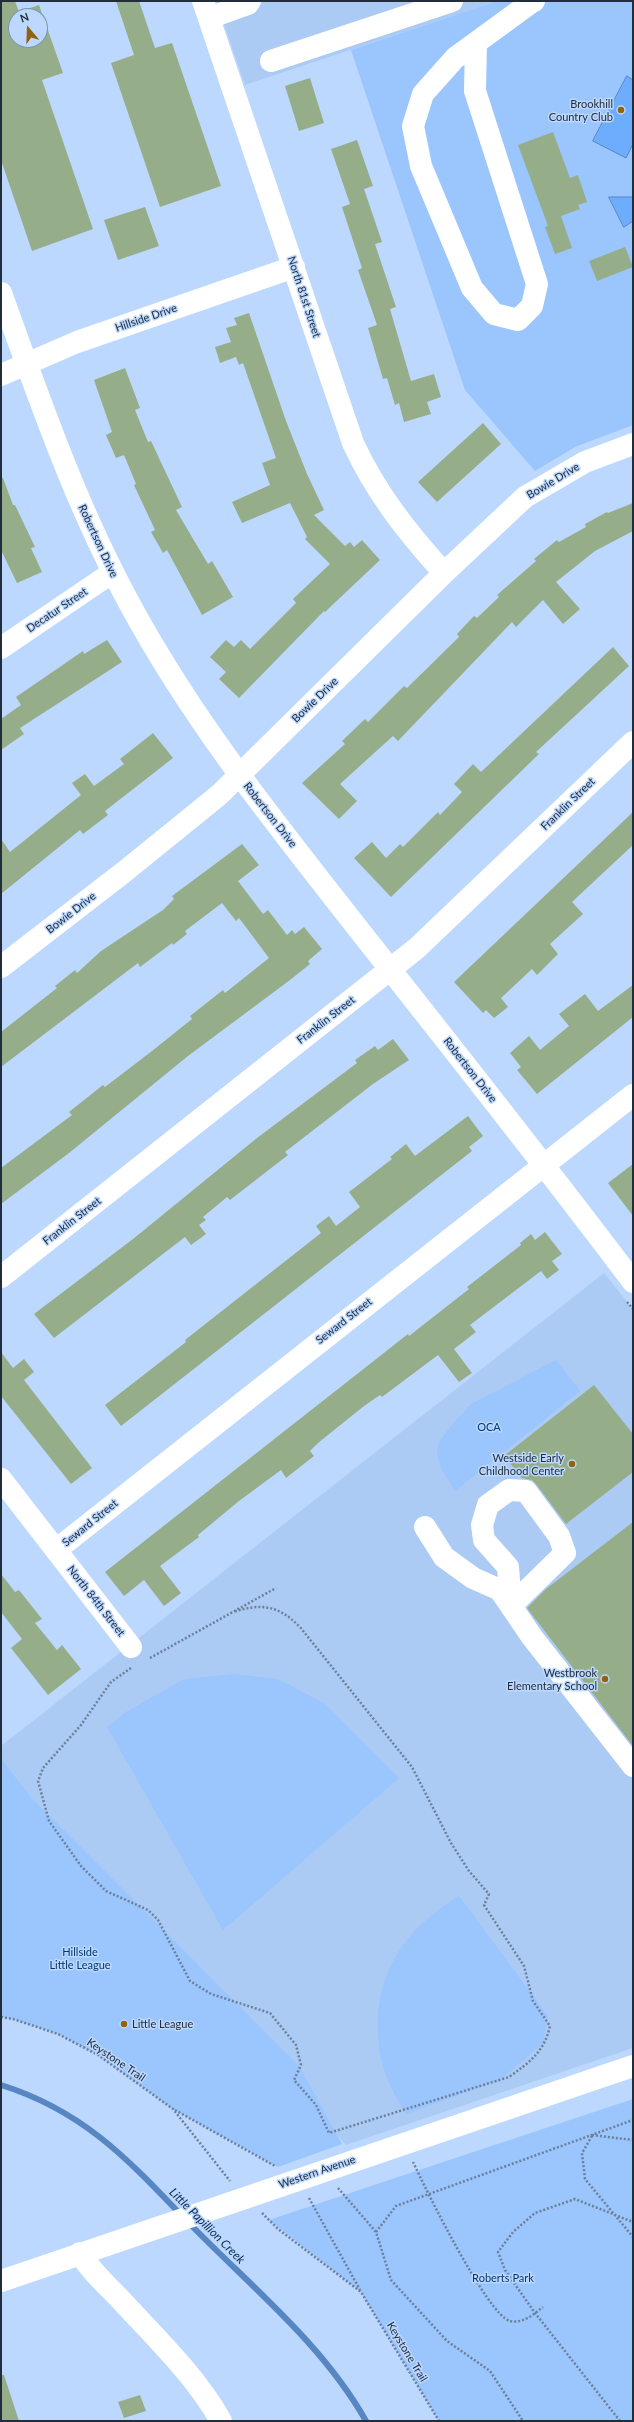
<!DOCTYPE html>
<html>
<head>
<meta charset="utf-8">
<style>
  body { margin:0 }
  #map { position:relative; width:634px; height:2422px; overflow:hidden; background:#bcd8fe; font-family:Lato,sans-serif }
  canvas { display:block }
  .frame { position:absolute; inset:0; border:2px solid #222d3b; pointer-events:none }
  .north { position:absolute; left:8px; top:8px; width:40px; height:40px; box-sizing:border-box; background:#bcd8fe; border:1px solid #7e94b0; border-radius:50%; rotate:341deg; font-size:11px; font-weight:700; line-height:16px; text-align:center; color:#222d3b }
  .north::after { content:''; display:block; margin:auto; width:14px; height:18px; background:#91630e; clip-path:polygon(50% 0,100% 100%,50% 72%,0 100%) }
</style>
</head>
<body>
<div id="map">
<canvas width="634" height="2422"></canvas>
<div class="frame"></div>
<div class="north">N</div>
</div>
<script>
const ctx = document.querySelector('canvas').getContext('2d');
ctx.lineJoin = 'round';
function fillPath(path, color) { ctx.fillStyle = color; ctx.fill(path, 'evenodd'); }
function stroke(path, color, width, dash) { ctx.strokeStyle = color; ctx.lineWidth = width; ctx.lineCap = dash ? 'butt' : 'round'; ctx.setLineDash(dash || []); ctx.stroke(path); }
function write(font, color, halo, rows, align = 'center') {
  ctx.font = font + ' Lato,sans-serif'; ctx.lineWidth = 3; ctx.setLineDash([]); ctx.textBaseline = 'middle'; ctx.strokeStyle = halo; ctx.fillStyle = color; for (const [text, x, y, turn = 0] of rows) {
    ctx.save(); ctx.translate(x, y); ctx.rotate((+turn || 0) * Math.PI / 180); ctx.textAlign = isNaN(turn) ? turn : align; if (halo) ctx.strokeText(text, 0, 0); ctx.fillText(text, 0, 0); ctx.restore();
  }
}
fillPath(new Path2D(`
  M216 1H497L245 85Z
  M604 1273 633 1309V2048L346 2145 32 1798 1 1758V1746Z`), '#abcbf5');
fillPath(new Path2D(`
  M497 1H633V425L575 447 535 471 465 390 351 50Z
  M556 1360 580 1391 455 1491 441 1468 437 1454 439 1442 451 1426 471 1404Z
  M234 1674 278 1679 324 1703 399 1778 223 1930 107 1727 126 1712 184 1679Z
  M1 1758 32 1798 299 2066 342 2144 278 2167 173 2109 98 2055 58 2034 13 2019 1 2017Z
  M459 1896 548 2016 543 2043 501 2080 406 2114C397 2098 386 2081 382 2062 366 1988 397 1933 459 1896Z
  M633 2099V2421H439L361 2292 269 2220Z`), '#9ac5fd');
const water = new Path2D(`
  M627 76 633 80V144L626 158 593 141Z
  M609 197H633V221L624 227Z`);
fillPath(water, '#6eacfd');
stroke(water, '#5786c3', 1);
stroke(new Path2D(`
  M1 2085C81 2110 126 2157 182 2216
  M188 2222C250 2286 322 2343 366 2421`), '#5786c3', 6);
fillPath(new Path2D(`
  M1 1H15L19 12 39 5 63 73 42 80 93 229 32 251 1 160ZM16 16H40V40H16Z
  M116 1H139L155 48 172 43 221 186 160 207 111 63 134 55Z
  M310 78 324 123 299 131 285 86Z
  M553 132 570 178 578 175 587 202 578 205 580 209 561 216 572 248 555 254 545 227 548 226 518 145Z
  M357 140 373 186 364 189 382 242 375 244 396 307 390 309 411 381 434 374 441 397 427 402 431 414 404 422 399 403 395 405 387 378 383 379 368 328 377 325 358 270 362 268 342 207 350 204 331 149Z
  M145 207 159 246 118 260 104 220Z
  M625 247 633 267 597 281 589 261Z
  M249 313 286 421 307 474 324 510 314 515 345 546 350 542 354 547 362 540 380 560 325 612 324 611 239 698 219 679 226 672 210 657 226 640 234 647 241 640 250 649 296 603 293 599 330 564 305 539 307 537 290 503 242 523 232 502 270 485 262 463 276 458 243 363 239 365 236 357 220 363 215 347 231 342 226 328 237 325 234 318Z
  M125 368 140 408 135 410 148 442 151 441 182 507 176 510 208 564 212 561 233 597 202 615 167 550 163 553 151 532 155 530 134 485 136 484 124 455 116 458 106 435 112 432 94 380Z
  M483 423 501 444 437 502 418 482Z
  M1 478H3L13 505H15L35 547 31 548 42 572 17 583 1 550Z
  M633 503V531L595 551 556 582 580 609 563 624 543 600 516 627 512 622 398 741 393 736 340 784 357 801 339 819 302 783 345 744 342 741 365 719 368 722 404 686 407 688 459 637 457 634 474 616 477 618 499 597 497 595 536 561 534 559 557 540 559 542 586 527 585 524 607 512 608 513Z
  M107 640 122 662 20 728 24 734 1 750V719L21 705 16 697 83 651 84 654Z
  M613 647 629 666 536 752 539 754 391 897 354 858 372 842 386 858 400 844 403 847 438 812 440 815 462 792 454 784 473 764 481 772Z
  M153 733 173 758 105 811 108 815 83 834 80 830 1 894V839L10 852 81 795 72 783 85 774 94 786 124 764 120 759Z
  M633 812V845L572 902 583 914 550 944 558 954 537 975 532 969 501 998 508 1007 494 1018 486 1010 483 1013 454 982Z
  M242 844 259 865 238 881 263 914 268 910 287 935 292 930 295 934 304 927 322 949 308 961 310 964 290 980 188 1056 69 1153 1 1204V1168L72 1115 69 1112 103 1085 105 1087 152 1051 192 1019 190 1016 223 990 225 993 269 958 239 918 236 921 222 903 185 931 187 934 173 945 172 943 140 967 138 963 1 1067V1032L57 988 55 986 75 970 77 973 101 951 163 910 174 899 172 896Z
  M633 985V1017L537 1094 517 1070 521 1067 510 1053 529 1036 540 1050 569 1026 559 1014 585 994 598 1011Z
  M393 1039 409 1060 373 1084 285 1152 288 1155 230 1200 227 1197 203 1217 206 1220 199 1225 206 1234 191 1245 185 1237 54 1338 34 1314 133 1239 257 1138 357 1063 355 1060 375 1046 378 1050Z
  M468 1116 483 1136 469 1147 472 1151 121 1426 105 1405 186 1342 185 1340 321 1233 316 1226 329 1216 336 1226 360 1207 349 1192 392 1159 390 1157 406 1144 415 1156Z
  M633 1164V1216L608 1183Z
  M545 1232 562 1254 552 1261 559 1270 547 1279 541 1271 470 1325 476 1332 454 1349 472 1373 459 1382 438 1355 382 1397 380 1395 364 1406 318 1443 310 1451 314 1456 286 1478 281 1470 239 1501 198 1535 199 1537 160 1566 181 1593 164 1606 144 1580 124 1596 105 1572 408 1334 409 1336 469 1289 467 1287 521 1245 520 1243 531 1234 535 1240Z
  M1 1352 13 1368 24 1359 34 1372 24 1380 92 1468 71 1484 1 1396Z
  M594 1385 633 1434V1472L566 1524 536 1484 532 1480 522 1478 504 1456Z
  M633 1522V1746L527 1608 546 1589Z
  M1 1574 15 1592 19 1590 42 1619 35 1623 57 1650 62 1645 81 1669 48 1695 11 1648 22 1639 1 1612Z
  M1 2375H4L19 2421H1Z
  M140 2395 146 2411 124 2418 118 2402Z`), '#95ae89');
stroke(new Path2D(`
  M627 1302 633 1309
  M150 1658 276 1588
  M131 1668 111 1682 81 1725 43 1768 38 1781 49 1821 81 1866 106 1891 148 1910 158 1920 190 1981 211 1994 270 2013 296 2045 301 2065 294 2080 316 2105 329 2133 509 2077C530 2062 544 2052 550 2026L533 2001 524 1966 484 1905 489 1894 469 1871 451 1843 412 1767 300 1627C278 1605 262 1603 233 1612
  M1 2017 13 2019 58 2034 98 2055 173 2109 230 2181
  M175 2110 275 2166
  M592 2135 633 2140
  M592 2136 582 2153 585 2179 633 2237
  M413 2162C425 2188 488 2316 510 2321 523 2324 534 2314 543 2307
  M338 2188 376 2232 391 2280 447 2341 490 2371 523 2421
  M309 2198 360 2290
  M262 2213 278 2229 361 2292 439 2421
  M376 2232 396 2206 633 2120
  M620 2421 535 2313 505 2270 498 2252 513 2232 535 2213 575 2199 633 2222`), '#6c7f99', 2.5, [2, 2]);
stroke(new Path2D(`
  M203 1 353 443C376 493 407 532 444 573
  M209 18 248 4 250 1
  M476 43 475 91 537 284 532 306 518 320 494 314 472 288 421 166 413 126 423 94 455 58 533 1H534
  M271 61 452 1
  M1 293C40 401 77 509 133 610 197 727 281 830 363 935 454 1050 545 1165 633 1282
  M1 375 77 342 294 267
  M1 648 113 572
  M1 967 124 872 219 795 444 573 525 497 585 462 633 444
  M1 1277 417 948 633 742
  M1 1479 131 1647
  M509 1490 526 1491 559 1536 565 1553 511 1606 508 1567 484 1540 482 1525 488 1505Z
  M425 1527 444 1557 473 1578 500 1590 532 1637 633 1766
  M56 1550 633 1095
  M80 2253C91 2272 106 2284 120 2299 155 2337 196 2376 221 2421
  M1 2281 633 2066`), '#fff', 22);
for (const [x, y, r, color] of [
  [621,110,4,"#91630e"],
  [572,1464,4,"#91630e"],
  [605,1679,4,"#91630e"],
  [124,2024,4,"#91630e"]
]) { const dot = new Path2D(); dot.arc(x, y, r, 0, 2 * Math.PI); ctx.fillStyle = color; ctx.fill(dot); stroke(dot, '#bcd8fe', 1.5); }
write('11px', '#222d3b', '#bcd8fe', [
  ["Brookhill",613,104],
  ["Country Club",613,117],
  ["Westside Early",564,1458],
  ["Childhood Center",564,1471],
  ["Westbrook",597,1673],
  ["Elementary School",597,1686],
  ["Little League",132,2024,"left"]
], 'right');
write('11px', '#222d3b', '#bcd8fe', [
  ["North 81st Street",304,297,72],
  ["Hillside Drive",146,318,-19],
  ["Bowie Drive",553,481,-31],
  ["Robertson Drive",98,541,65],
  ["Decatur Street",57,610,-34],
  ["Bowie Drive",315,700,-44],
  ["Franklin Street",568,804,-44],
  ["Robertson Drive",270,815,52],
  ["Bowie Drive",71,913,-38],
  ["Franklin Street",326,1020,-38],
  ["Robertson Drive",470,1070,52],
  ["Franklin Street",72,1221,-38],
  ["Seward Street",344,1321,-38],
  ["Seward Street",90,1523,-39],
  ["North 84th Street",96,1601,52],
  ["Keystone Trail",116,2060,34],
  ["Western Avenue",317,2172,-19],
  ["Keystone Trail",407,2352,59]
]);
write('11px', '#003775', '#bcd8fe', [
  ["OCA",489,1427],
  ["Hillside",80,1952],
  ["Little League",80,1965],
  ["Roberts Park",503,2278]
]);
write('italic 12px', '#0a2a50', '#bcd8fe', [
  ["Little Papillion Creek",207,2226,45]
]);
</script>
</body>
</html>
